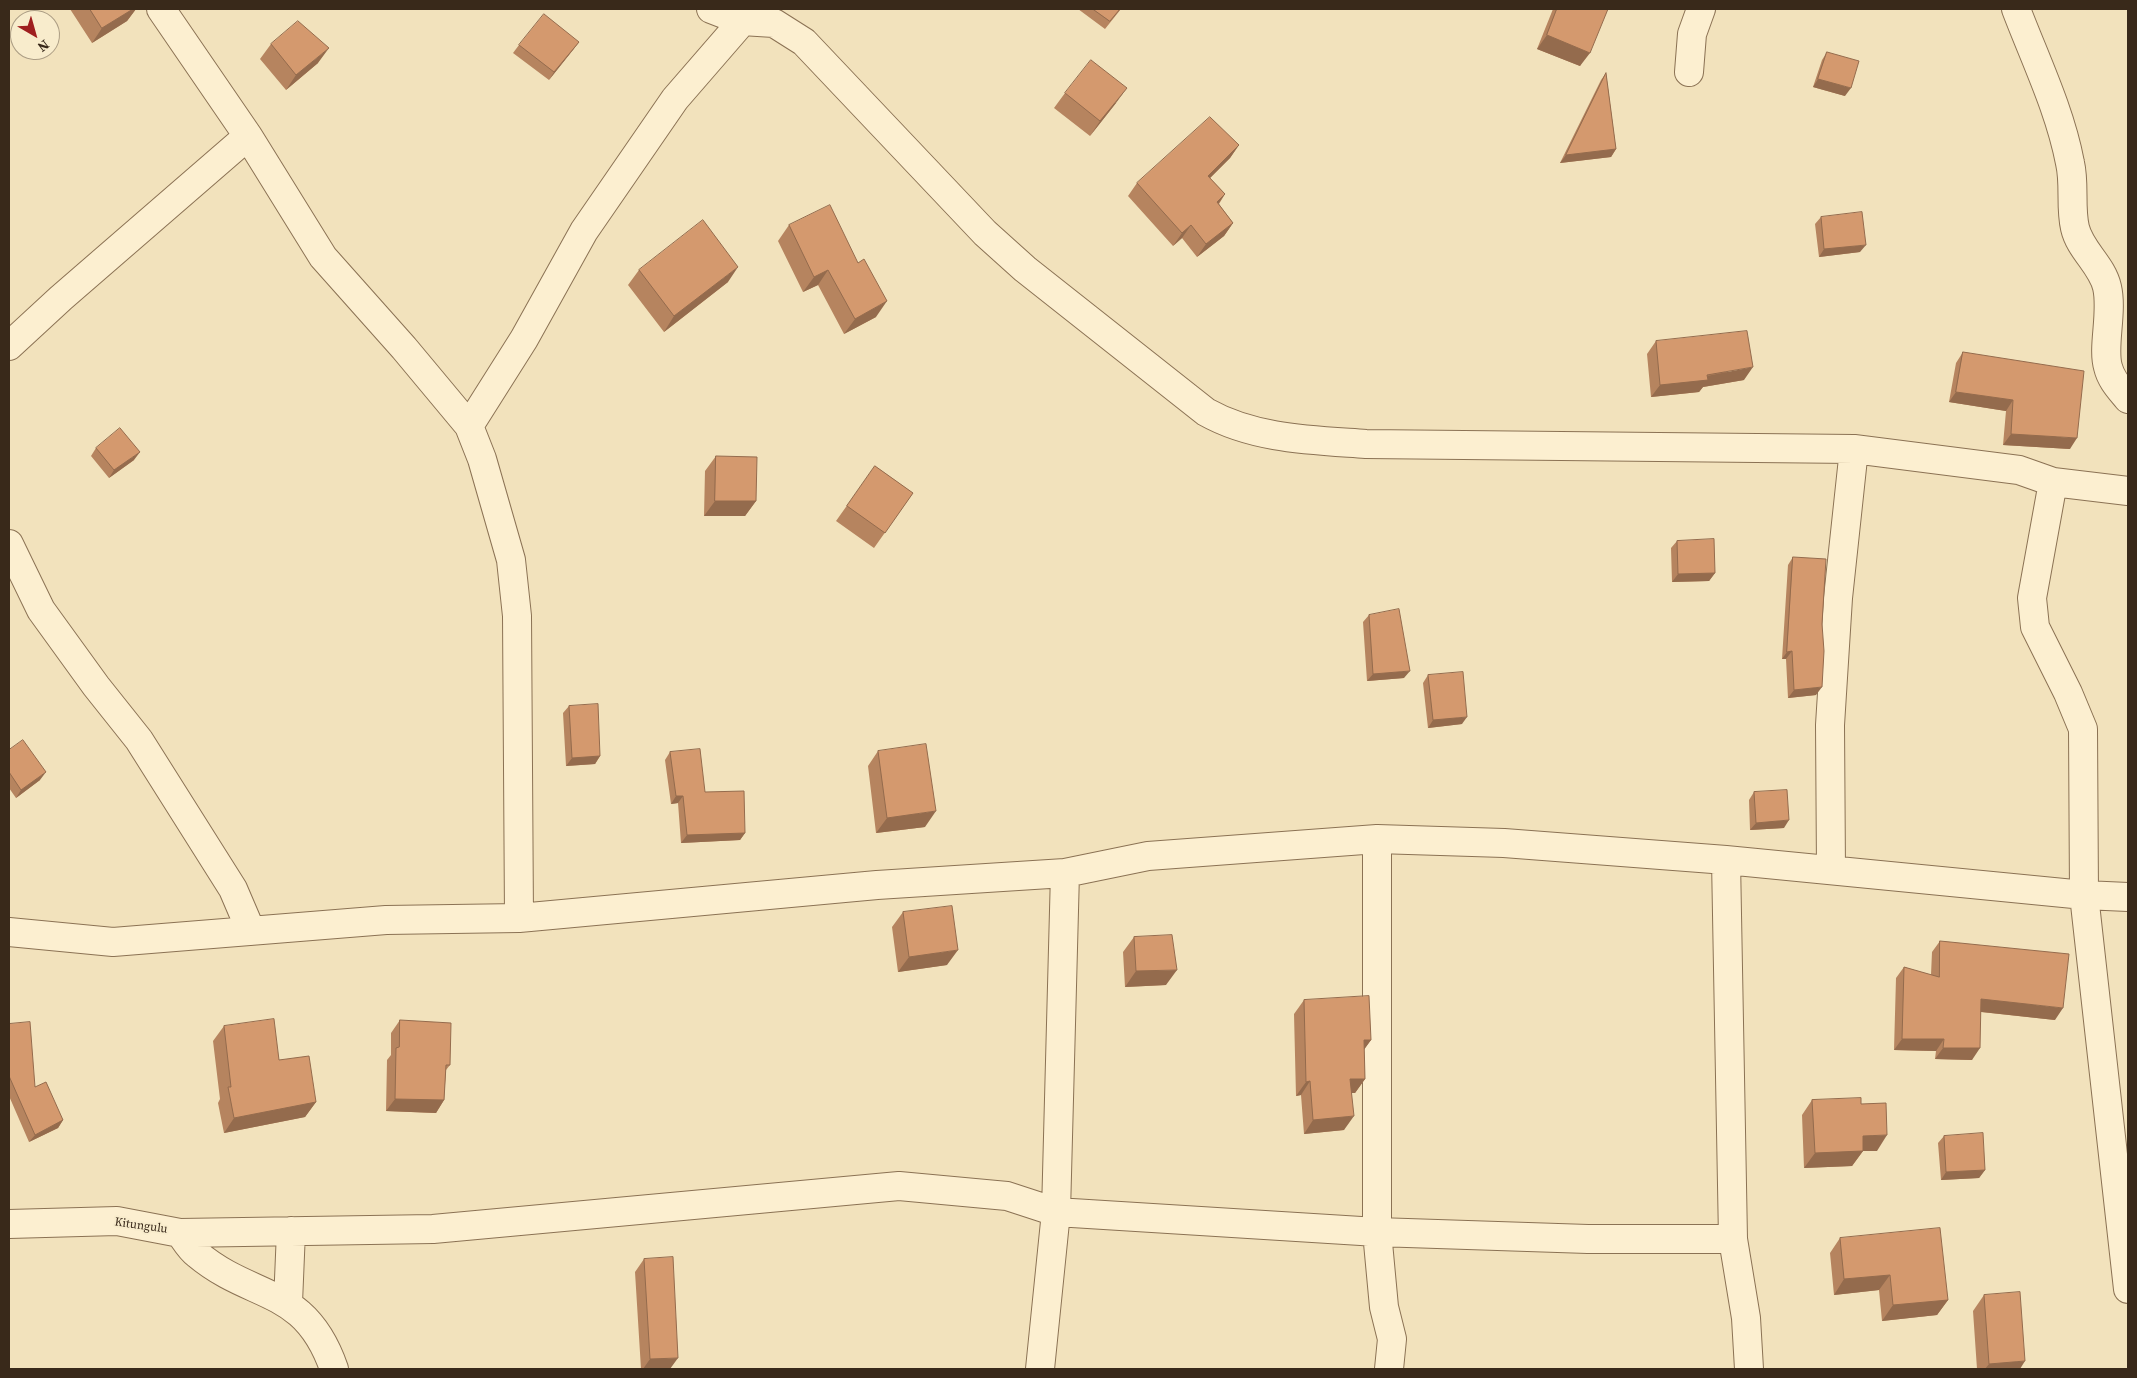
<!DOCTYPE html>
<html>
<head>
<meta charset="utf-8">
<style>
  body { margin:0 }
  #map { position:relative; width:2137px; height:1378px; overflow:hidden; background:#f2e2bc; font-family:"Source Serif 4",serif }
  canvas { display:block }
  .frame { position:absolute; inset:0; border:10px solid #39291a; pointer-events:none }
  .north { position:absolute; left:10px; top:10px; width:50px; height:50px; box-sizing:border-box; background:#f8eccc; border:1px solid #ac9e85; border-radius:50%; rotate:142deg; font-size:14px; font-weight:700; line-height:20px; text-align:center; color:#39291a }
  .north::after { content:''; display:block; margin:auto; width:18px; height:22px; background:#9f1f1f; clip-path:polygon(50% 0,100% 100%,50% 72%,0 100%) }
</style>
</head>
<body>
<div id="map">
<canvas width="2137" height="1378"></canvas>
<div class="frame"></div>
<div class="north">N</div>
</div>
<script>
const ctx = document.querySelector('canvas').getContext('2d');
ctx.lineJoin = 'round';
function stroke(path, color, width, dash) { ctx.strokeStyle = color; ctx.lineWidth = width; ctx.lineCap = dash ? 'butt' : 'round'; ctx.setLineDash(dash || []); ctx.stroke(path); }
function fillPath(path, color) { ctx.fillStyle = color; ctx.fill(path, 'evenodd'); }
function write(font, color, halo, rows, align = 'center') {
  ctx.font = font + ' "Source Serif 4",serif'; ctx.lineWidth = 4; ctx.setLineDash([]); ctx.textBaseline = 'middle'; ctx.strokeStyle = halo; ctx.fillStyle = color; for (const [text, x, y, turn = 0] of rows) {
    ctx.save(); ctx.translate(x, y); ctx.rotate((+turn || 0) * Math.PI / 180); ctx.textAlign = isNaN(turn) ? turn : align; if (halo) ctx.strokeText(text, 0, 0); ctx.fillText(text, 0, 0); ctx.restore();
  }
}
const minor = new Path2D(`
  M161 9 248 136 323 257 404 348 469 426 482 459 511 560 517 616 519 918
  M711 9 742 21 774 23 804 42 985 233 1025 269 1206 412C1254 439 1311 440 1366 444L1854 449 2019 470 2053 482 2128 491
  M2016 9C2035 59 2060 110 2070 163 2075 184 2070 207 2075 228 2080 250 2102 265 2107 287 2113 312 2102 347 2108 367 2111 380 2120 389 2128 399
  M1689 72 1692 34 1701 9
  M9 346 61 298 248 136
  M469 426 524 339 584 231 675 99 753 9
  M2053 482 2032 598 2035 627 2068 693 2083 729 2084 895 2128 1289
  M9 544 41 610 96 686 139 740 233 889 251 931
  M1377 839V1232L1384 1307 1392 1339 1389 1369
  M1726 860 1733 1239 1746 1318 1749 1369
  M1831 870 1830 725 1838 598 1854 449
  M9 932 113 942 386 920 519 918 877 885 1065 873 1148 856 1377 839 1504 843 1726 860 2084 895 2128 897
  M9 1224 117 1221 180 1233 433 1229 899 1186 1007 1196 1056 1212 1377 1232 1588 1239H1733
  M180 1233C185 1240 190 1249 197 1254 253 1301 305 1285 334 1369
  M288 1303 291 1231
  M1040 1369 1056 1212 1065 873`);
stroke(minor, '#8b7254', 30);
stroke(minor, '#fcefd0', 28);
fillPath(new Path2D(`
  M70 9H136L127 21 92 43Z
  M1078 9H1121L1105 29Z
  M1553 9H1608L1580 66 1537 49Z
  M579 42 549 80 513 53 519 45Z
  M271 44 318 63 286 90 260 59Z
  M1827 52 1845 96 1813 87 1822 60Z
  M1606 73 1616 149 1611 157 1560 163 1601 80Z
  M1065 93 1116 103 1090 136 1054 108Z
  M1239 145 1230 158 1210 178 1225 194 1219 204 1233 223 1224 236 1197 257 1182 238 1173 246 1128 196 1137 183Z
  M1821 217 1860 252 1819 257 1815 224Z
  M789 225 858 263 876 317 844 334 818 285 803 292 778 241Z
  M639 270 728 282 664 332 628 285Z
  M1656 341 1744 380 1703 387 1699 392 1651 397 1647 354Z
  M1963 352 2070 449 2003 445 2006 411 1949 402 1956 363Z
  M96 448 134 460 109 478 91 456Z
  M716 456 756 501 745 516H704L705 471Z
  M875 466 913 493 874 548 836 521Z
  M1677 541 1715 573 1709 581 1672 582 1671 548Z
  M1793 557 1816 695 1788 698 1786 659H1782L1788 565Z
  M1369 615 1404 678 1367 681 1363 622Z
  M1428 675 1462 724 1428 728 1423 683Z
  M569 706 600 756 595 764 566 766 563 713Z
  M9 750 40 780 16 798 9 788Z
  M878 751 925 827 876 833 868 766Z
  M670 752 705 792 745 833 740 840 681 843 678 803 671 804 665 760Z
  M1754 792 1784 828 1750 830 1749 800Z
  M903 912 947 965 898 972 892 927Z
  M1134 937 1166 985 1125 987 1123 952Z
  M1940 941 2055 1020 1981 1012 1972 1060 1935 1059 1936 1051 1894 1050 1896 978 1904 967 1931 975 1932 952Z
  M1304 1000 1371 1040 1364 1049 1365 1079 1355 1093H1352L1344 1130 1304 1134 1301 1095 1296 1096 1294 1014Z
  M400 1020 450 1065 446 1070 444 1100 436 1113 386 1111 387 1060 391 1055V1033Z
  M9 1024 35 1087 63 1120 58 1128 29 1142 9 1096Z
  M224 1026 279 1060 316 1102 305 1117 224 1133 218 1103 220 1099 213 1041Z
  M1812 1100 1861 1104 1877 1151H1863L1852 1166 1804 1168 1802 1115Z
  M1944 1136 1985 1170 1979 1178 1941 1180 1938 1143Z
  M1840 1238 1948 1300 1937 1315 1882 1321 1879 1290 1834 1295 1830 1253Z
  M644 1259 670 1369H641L635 1272Z
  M1984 1295 2020 1369H1977L1973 1311Z`), '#b6845f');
fillPath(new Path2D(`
  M133 9H136L127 21 92 43 102 28Z
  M1547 35 1590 53 1580 66 1537 49Z
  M579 42 573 50 549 80 554 72Z
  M329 48 318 63 286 90 296 75Z
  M1818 79 1851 88 1845 96 1813 87Z
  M1127 88 1116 103 1090 136 1100 121Z
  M1239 145 1230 158 1199 189 1208 176Z
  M1616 149 1611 157 1560 163 1566 155Z
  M1225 194 1216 207 1217 202Z
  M1233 223 1224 236 1197 257 1206 244Z
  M1191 225 1182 238 1173 246 1182 233Z
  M1866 245 1860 252 1819 257 1824 249Z
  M738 267 728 282 664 332 674 316Z
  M828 270 818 285 803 292 814 277Z
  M887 301 876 317 844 334 855 319Z
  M1753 367 1744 380 1703 387 1699 392 1651 397 1660 385Z
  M1956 392 2013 400 2006 411 1949 402Z
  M2011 434 2077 438 2070 449 2003 445Z
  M140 452 134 460 109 478 114 470Z
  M715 501H756L745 516H704Z
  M1715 573 1709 581 1672 582 1678 574Z
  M1792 651 1786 659H1782L1787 652Z
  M1410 671 1404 678 1367 681 1373 674Z
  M1822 687 1816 695 1788 698 1794 690Z
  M1467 717 1462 724 1428 728 1433 720Z
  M600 756 595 764 566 766 572 758Z
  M46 772 40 780 16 798 21 790Z
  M676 796H683L678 803 671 804Z
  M936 811 925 827 876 833 887 818Z
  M1789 820 1784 828 1750 830 1756 823Z
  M745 833 740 840 681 843 687 835Z
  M958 950 947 965 898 972 909 957Z
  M1177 970 1166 985 1125 987 1136 971Z
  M1981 999 2063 1008 2055 1020 1973 1011Z
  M1902 1039H1944L1936 1051 1894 1050Z
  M1364 1040H1371L1361 1054Z
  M1943 1048H1980L1972 1060 1935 1059Z
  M1350 1079H1365L1355 1093H1341Z
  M1310 1081 1301 1095 1296 1096 1306 1082Z
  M395 1099 444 1100 436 1113 386 1111Z
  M316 1102 305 1117 224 1133 234 1118Z
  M1354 1116 1344 1130 1304 1134 1313 1120Z
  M63 1120 58 1128 29 1142 35 1135Z
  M1887 1135 1877 1151H1863L1852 1166 1804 1168 1815 1153 1863 1136Z
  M1985 1170 1979 1178 1941 1180 1946 1172Z
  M1890 1275 1879 1290 1834 1295 1844 1279Z
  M1948 1300 1937 1315 1882 1321 1893 1305Z
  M678 1358 670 1369H643L650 1359Z
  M2025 1361 2020 1369H1985L1989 1364Z`), '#946b4d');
const building = new Path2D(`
  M90 9H133L102 28Z
  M1093 9H1120L1110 21Z
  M1557 9H1608L1590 53 1547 35Z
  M544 14 579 42 554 72 519 45Z
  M298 21 329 48 296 75 271 44Z
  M1827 52 1859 61 1851 88 1818 79Z
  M1091 60 1127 88 1100 121 1065 93Z
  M1606 73 1616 149 1566 155Z
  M1210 117 1239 145 1208 176 1225 194 1217 202 1233 223 1206 244 1191 225 1182 233 1137 183Z
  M830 205 858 263 864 259 887 301 855 319 828 270 814 277 789 225Z
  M1862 212 1866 245 1824 249 1821 217Z
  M703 220 738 267 674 316 639 270Z
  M1747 331 1753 367 1707 375 1708 380 1660 385 1656 341Z
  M1963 352 2084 371 2077 438 2011 434 2013 400 1956 392Z
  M120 428 140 452 114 470 96 448Z
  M716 456 757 457 756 501H715Z
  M875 466 913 493 885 533 847 506Z
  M1714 539 1715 573 1678 574 1677 541Z
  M1793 557 1826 559 1822 624 1824 651 1822 687 1794 690 1792 651 1787 652Z
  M1399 609 1410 671 1373 674 1369 615Z
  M1463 672 1467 717 1433 720 1428 675Z
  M598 704 600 756 572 758 569 706Z
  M23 740 46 772 21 790 9 772V750Z
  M926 744 936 811 887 818 878 751Z
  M700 749 705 792 744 791 745 833 687 835 683 796H676L670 752Z
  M1787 790 1789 820 1756 823 1754 792Z
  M952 906 958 950 909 957 903 912Z
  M1172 935 1177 970 1136 971 1134 937Z
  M1940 941 2069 954 2063 1008 1981 999 1980 1048H1943L1944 1039H1902L1904 967 1939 977Z
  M1369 996 1371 1040H1364L1365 1079H1350L1354 1116 1313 1120 1310 1081 1306 1082 1304 1000Z
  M274 1019 279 1060 309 1056 316 1102 234 1118 228 1087H231L224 1026Z
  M400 1020 451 1023 450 1065H446L444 1100 395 1099 396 1048 399 1047Z
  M30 1022 35 1087 46 1082 63 1120 35 1135 9 1076V1024Z
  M1861 1098V1104L1886 1103 1887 1135 1863 1136V1151L1815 1153 1812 1100Z
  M1983 1133 1985 1170 1946 1172 1944 1136Z
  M1940 1228 1948 1300 1893 1305 1890 1275 1844 1279 1840 1238Z
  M673 1257 678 1358 650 1359 644 1259Z
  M2020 1292 2025 1361 1989 1364 1984 1295Z`);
fillPath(building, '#d4996e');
stroke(building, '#946b4d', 1);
write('12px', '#39291a', '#f8eccc', [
  ["Kitungulu",141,1226,8]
]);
</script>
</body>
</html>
